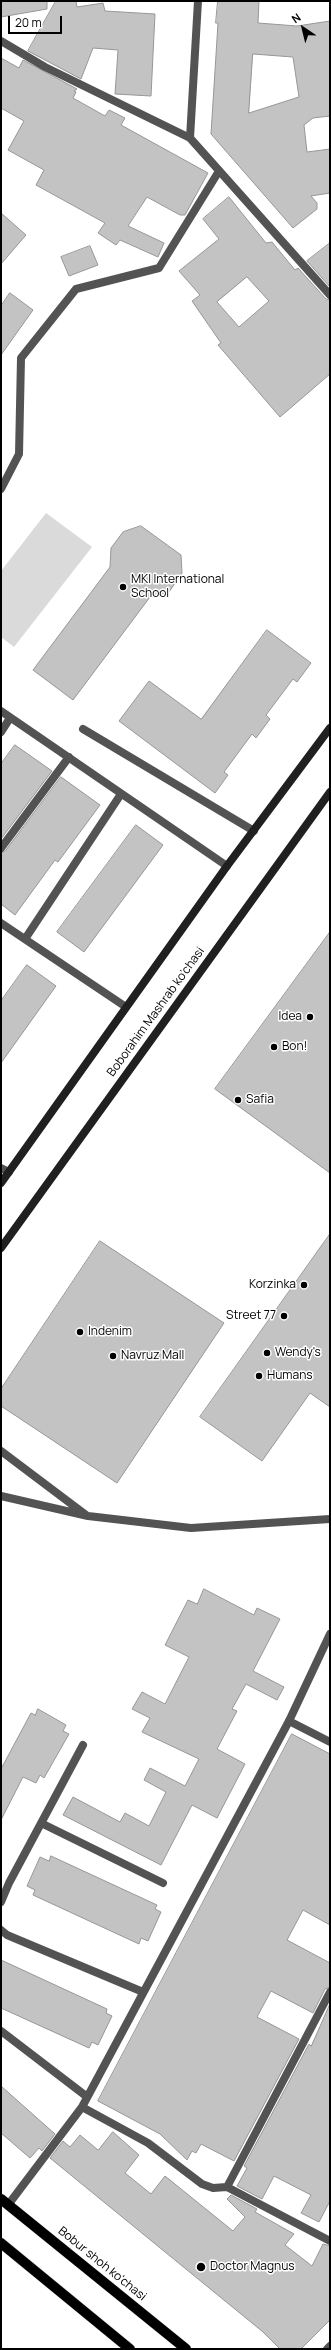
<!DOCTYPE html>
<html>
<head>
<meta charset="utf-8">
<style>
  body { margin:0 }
  #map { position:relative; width:331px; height:2350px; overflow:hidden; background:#fff; font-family:Manrope,sans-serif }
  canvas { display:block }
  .frame { position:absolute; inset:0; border:2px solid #000; pointer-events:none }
  .north { position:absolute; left:283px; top:8px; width:40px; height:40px; -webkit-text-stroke:3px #fff; paint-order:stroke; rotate:325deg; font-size:11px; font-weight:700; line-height:16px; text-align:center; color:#000 }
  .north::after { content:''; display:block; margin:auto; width:14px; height:18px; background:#000; clip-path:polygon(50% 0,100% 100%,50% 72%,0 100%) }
  .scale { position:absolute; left:8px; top:16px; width:54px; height:18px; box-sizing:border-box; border:2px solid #000; border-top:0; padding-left:5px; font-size:12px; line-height:14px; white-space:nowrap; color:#000; -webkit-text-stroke:3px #fff; paint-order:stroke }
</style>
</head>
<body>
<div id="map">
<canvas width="331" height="2350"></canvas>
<div class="frame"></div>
<div class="north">N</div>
<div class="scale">20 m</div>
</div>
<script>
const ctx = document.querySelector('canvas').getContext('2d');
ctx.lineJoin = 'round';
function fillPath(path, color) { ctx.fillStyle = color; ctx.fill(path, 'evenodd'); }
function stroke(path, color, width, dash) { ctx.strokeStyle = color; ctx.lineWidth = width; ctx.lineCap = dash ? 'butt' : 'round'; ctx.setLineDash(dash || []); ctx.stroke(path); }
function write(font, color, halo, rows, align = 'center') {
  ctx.font = font + ' Manrope,sans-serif'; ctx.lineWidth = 3; ctx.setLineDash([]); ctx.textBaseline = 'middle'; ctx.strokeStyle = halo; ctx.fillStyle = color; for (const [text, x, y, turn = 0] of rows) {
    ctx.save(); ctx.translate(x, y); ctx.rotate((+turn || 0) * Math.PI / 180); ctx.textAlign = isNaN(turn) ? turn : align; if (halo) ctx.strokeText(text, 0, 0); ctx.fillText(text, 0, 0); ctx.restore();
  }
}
fillPath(new Path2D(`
  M46 513 92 547 14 647 1 637V571Z`), '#dadada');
const building = new Path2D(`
  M1 1H47V9L1 17Z
  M56 1H76L77 7 103 3 105 11 155 14 151 96 115 94 118 50 93 48 81 79 28 51Z
  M218 1H259L258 23 297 26 330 21V116L313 118 304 125 307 152 330 149V193L311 196 317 203V209L293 228 211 134 218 23H216ZM253 54 293 57 299 97 249 113Z
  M1 58 19 68 23 60 77 89 74 91 76 92 73 98 105 116 109 110 125 118 121 125 208 173 185 215H180L147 197 128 226 164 243 158 257 120 240 116 245 98 233 105 223 36 185 44 170 8 150 24 121 1 108Z
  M229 197 266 243 272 242 295 270 298 268 326 299 330 300V374L280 417 218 345 221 343 192 301 200 295 179 271 219 239 203 219ZM247 277 269 301 239 327 217 302Z
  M1 213 26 235 1 264Z
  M330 243V287L307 261Z
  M90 246 98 265 69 276 61 257Z
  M10 293 33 310 1 355V306Z
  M141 526 181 555 182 573 169 592 150 597 73 700 33 670 110 567 111 548 123 532Z
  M267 630 311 663 297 682 293 679 266 715 270 719 256 738 252 734 224 772 228 775 215 793 119 721 149 681 201 719Z
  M15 745 52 771 1 839V764Z
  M61 777 100 805 58 862 55 860 15 915 1 904V853L5 851Z
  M136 825 163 845 84 952 57 932Z
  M330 932V1173L215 1089Z
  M27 965 56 986 1 1063V1001Z
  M330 1234V1407L310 1393 262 1461 200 1417Z
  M100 1241 224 1323 117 1483 1 1406V1389Z
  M204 1589 254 1615 257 1608 280 1619 253 1671 284 1687 277 1700 246 1684 232 1709 237 1711 217 1749 245 1764 217 1818 192 1805 161 1865 63 1815 73 1797 120 1822 125 1813 149 1826 166 1792 144 1780 150 1768 185 1786 199 1759 142 1732 150 1718 132 1709 142 1692 165 1704 189 1657 165 1645 188 1600 197 1604Z
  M38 1709 66 1725 63 1731 69 1734 44 1778 40 1775 36 1783 23 1777 1 1820V1769L31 1713 35 1715Z
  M292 1734 330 1754V1925L303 1910 287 1940 330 1963V1987L325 1989 313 2013 271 1991 257 2017 299 2039 234 2161 201 2144 196 2153 192 2151 187 2160 160 2134 98 2101Z
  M51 1856 157 1905 155 1909 161 1912 148 1941 141 1938 139 1944 33 1895 35 1890 27 1886 40 1857 49 1861Z
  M1 1960 107 2009 106 2013 112 2016 98 2045 92 2042 89 2048 1 2008Z
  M330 2004V2201L319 2222 301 2213 311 2195 274 2176 262 2199 237 2186 247 2168 244 2166 309 2044 311 2046Z
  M1 2086 55 2134 42 2151 39 2148 30 2158 1 2133Z
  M113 2132 139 2155 125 2173 151 2194 165 2176 233 2231 245 2217 227 2199 231 2195 257 2209 255 2212 294 2234 285 2245 312 2266 323 2244 330 2246V2320L301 2349H280L263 2332 50 2158 63 2141 70 2147 80 2135 98 2150Z`);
fillPath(building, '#c3c3c3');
stroke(building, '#979797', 1);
const primary = new Path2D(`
  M1 2199 186 2349
  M1 2243 130 2349`);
stroke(primary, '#dbdbdb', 11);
stroke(new Path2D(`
  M1 489 19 454 21 358 76 289 159 268 219 171
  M1 711 227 866
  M83 729 254 831
  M1 732 10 718
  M1 848 69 757
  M1 923 126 1007
  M25 939 121 794
  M1 1451 86 1515
  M1 1496 88 1516 191 1528 330 1519
  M289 1721 330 1634
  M41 1823 163 1883
  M1 1902 9 1883 83 1745
  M1 1930 7 1935 143 1992
  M1 2031 86 2096
  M327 2349 330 2346`), '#535353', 8);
stroke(new Path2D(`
  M1 41 45 67 190 138 330 295
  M190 138 198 1
  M1 1168 9 1172
  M82 2107 148 2143 202 2184 213 2188 227 2187 330 1992
  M227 2187 330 2241
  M8 2205 82 2107 289 1721 330 1742`), '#535353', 8);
stroke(new Path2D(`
  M1 1183 227 866 330 728
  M1 1248 330 792`), '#202020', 8);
stroke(primary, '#000', 10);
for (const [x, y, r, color] of [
  [123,587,4,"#000"],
  [310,1017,4,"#000"],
  [274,1047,4,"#000"],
  [238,1100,4,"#000"],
  [304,1285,4,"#000"],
  [284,1316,4,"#000"],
  [80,1332,4,"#000"],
  [267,1353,4,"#000"],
  [113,1356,4,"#000"],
  [259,1376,4,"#000"],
  [201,2267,5,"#000"]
]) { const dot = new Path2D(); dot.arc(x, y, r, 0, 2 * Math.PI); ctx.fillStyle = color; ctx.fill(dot); stroke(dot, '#fff', 1.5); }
write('12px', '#000', '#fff', [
  ["MKI International",131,580],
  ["School",131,594],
  ["Idea",302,1017,"right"],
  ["Bon!",282,1047],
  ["Safia",246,1100],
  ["Korzinka",296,1285,"right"],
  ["Street 77",276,1316,"right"],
  ["Indenim",88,1332],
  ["Wendy's",275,1353],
  ["Navruz Mall",121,1356],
  ["Humans",267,1376],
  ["Doctor Magnus",210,2267]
], 'left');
write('12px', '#000', '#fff', [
  ["Boborahim Mashrab ko'chasi",156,1012,-54],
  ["Bobur shoh ko'chasi",102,2264,39]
]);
</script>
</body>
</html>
